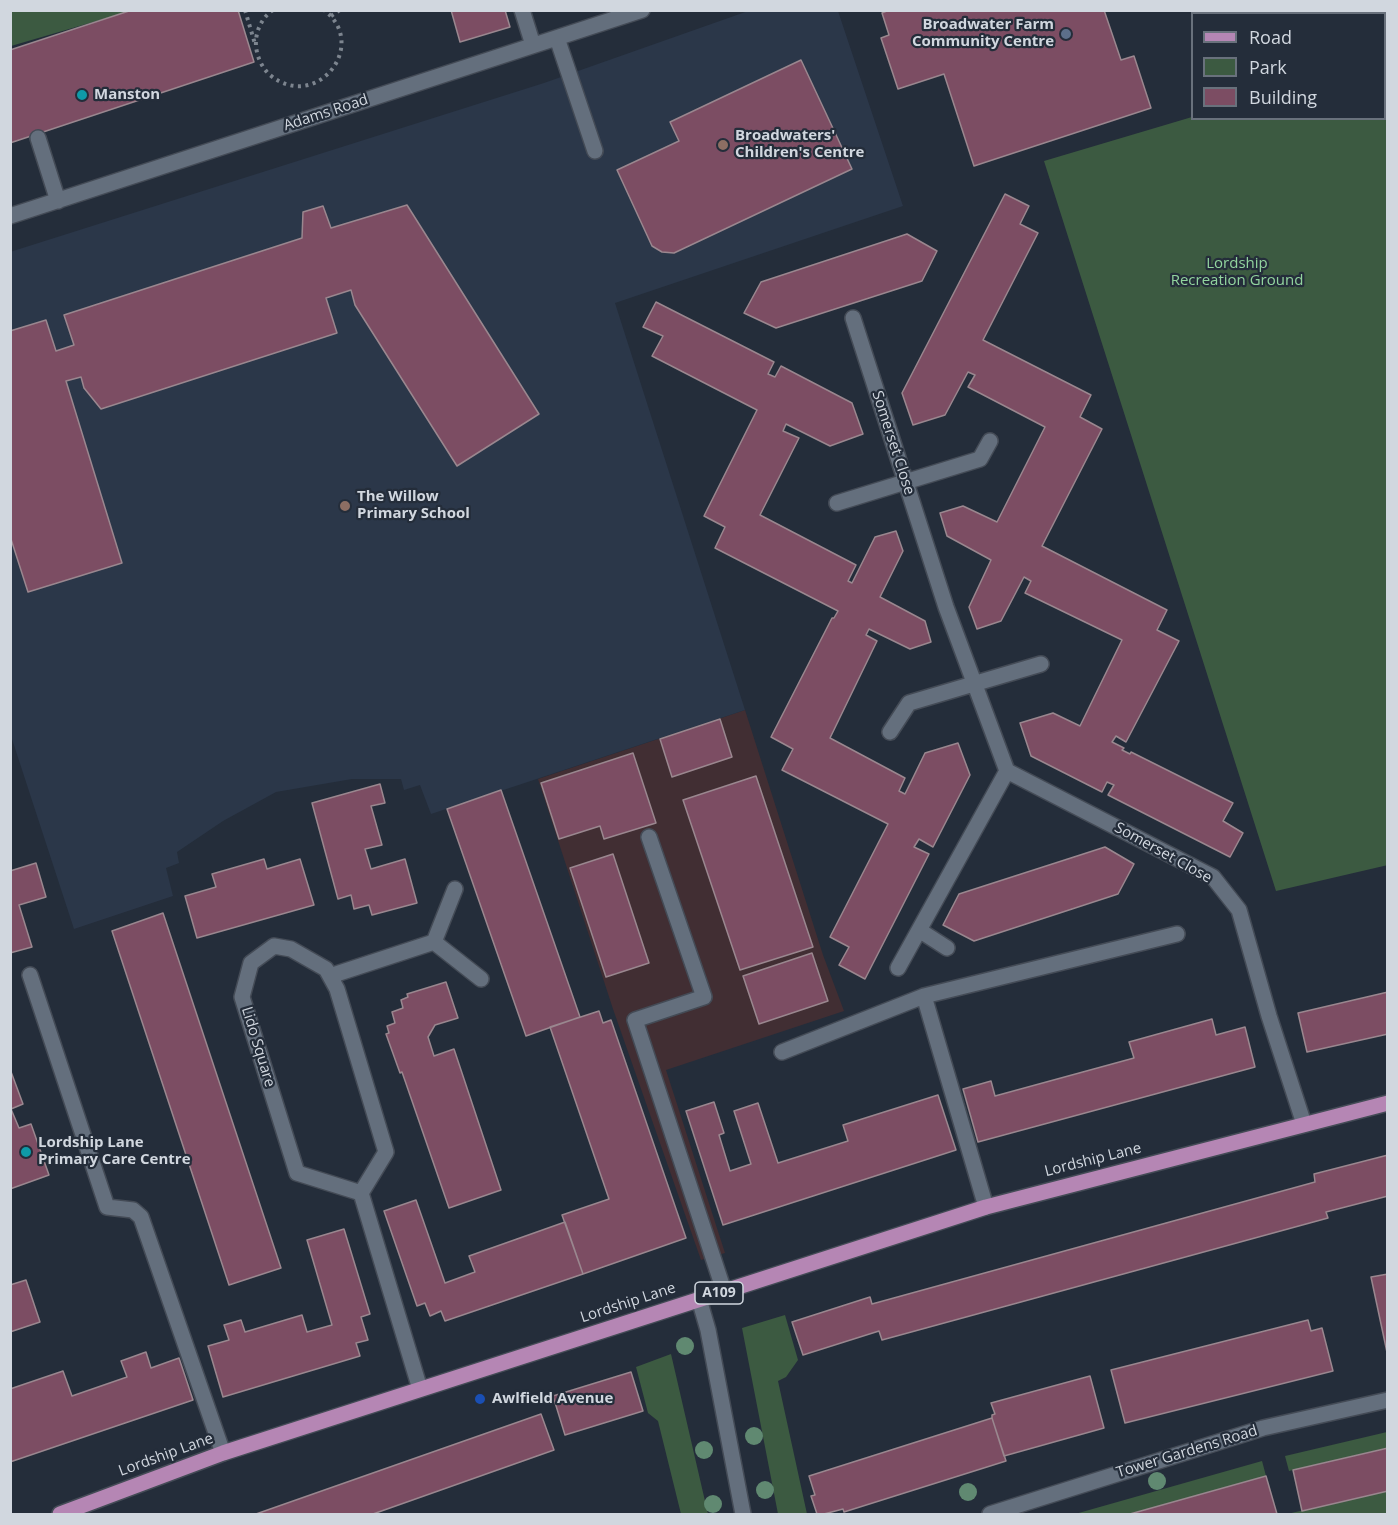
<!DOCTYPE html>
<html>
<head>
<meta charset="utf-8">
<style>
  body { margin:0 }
  #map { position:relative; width:1398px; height:1525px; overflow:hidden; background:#242d3a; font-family:"Open Sans",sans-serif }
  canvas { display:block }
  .frame { position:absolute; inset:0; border:12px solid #d1d7df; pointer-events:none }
  .legend { position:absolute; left:1191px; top:12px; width:195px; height:108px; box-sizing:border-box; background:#242d3a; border:2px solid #69717c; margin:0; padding:8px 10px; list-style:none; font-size:18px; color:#d1d7df }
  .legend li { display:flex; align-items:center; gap:12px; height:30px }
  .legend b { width:30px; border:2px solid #69717c }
</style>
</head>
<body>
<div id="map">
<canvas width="1398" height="1525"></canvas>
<div class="frame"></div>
<ul class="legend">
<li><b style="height:8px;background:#b586b4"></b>Road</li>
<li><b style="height:16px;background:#3c5a41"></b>Park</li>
<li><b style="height:16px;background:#7c4d63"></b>Building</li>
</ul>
</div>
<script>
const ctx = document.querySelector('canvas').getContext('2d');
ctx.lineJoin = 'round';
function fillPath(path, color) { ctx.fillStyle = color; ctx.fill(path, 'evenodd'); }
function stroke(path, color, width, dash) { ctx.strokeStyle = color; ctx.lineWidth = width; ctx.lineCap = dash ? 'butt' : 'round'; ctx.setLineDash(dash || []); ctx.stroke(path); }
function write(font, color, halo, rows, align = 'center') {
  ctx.font = font + ' "Open Sans",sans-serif'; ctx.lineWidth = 4.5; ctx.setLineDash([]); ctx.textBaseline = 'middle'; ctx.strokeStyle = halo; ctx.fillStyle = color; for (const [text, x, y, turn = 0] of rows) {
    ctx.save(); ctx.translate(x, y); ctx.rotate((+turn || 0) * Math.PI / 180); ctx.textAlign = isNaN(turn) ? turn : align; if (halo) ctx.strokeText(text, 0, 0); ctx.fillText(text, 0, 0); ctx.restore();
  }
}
fillPath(new Path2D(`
  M745 710 823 955 844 1011 666 1070 725 1253 701 1260 613 1009 538 779Z`), '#412e33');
fillPath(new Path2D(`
  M751 10 838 11 903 206 615 303 745 710 431 814 420 785 404 790 401 779H352L276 792 223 821 177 852 179 863 166 868 173 896 74 929 11 736 10 252 544 83Z`), '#2b3749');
fillPath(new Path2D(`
  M11 11H131L11 46Z
  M1279 11H1387L1388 865 1276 891 1044 161 1192 117V118H1384V14H1280Z
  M785 1315 798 1360 786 1377 778 1381 807 1514H778L742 1328Z
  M671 1354 708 1514H681L658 1421 648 1413 636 1367Z
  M1387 1432V1448L1289 1471 1285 1456Z
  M1262 1461 1266 1476 1130 1514H1075Z
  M1387 1491V1514H1287Z`), '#3c5a41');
const building = new Path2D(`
  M132 10H238L254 62 10 143V50Z
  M451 10H505L510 27 460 42Z
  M889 10H1104L1121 60 1134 56 1151 108 974 166 944 74 898 89 881 38 889 35 882 13Z
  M801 60 852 169 674 253 662 252 652 246 617 170 679 141 670 122Z
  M1005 194 1029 206 1020 224 1038 233 983 340 1091 395 1080 417 1102 429 1042 546 1167 610 1157 630 1179 641 1126 742 1116 736 1112 742 1124 748 1122 750 1130 754 1131 752 1233 803 1223 821 1243 833 1230 857 1108 795 1114 785 1107 782 1102 792 1031 756 1020 723 1053 713 1080 726 1122 640 1025 593 1031 581 1024 577 1001 621 977 629 969 607 991 560 947 536 940 513 963 506 997 522 1045 427 968 387 975 375 968 372 945 415 913 425 902 393Z
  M407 205 539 414 457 466 355 305 351 290 326 298 337 333 101 409 84 388 81 377 66 381 122 563 28 592 10 536V331L46 320 56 351 74 345 64 315 302 238 303 212 323 206 331 228Z
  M907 234 937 251 922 281 776 328 744 313 761 282Z
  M656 302 774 362 768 374 775 377 781 366 852 403 863 434 830 446 786 424 783 431 799 438 760 515 856 565 848 581 852 583 875 537 896 531 903 551 880 597 925 621 931 642 910 649 869 629 866 635 877 641 830 738 905 778 899 791 905 794 925 753 958 743 970 775 933 847 919 839 914 847 929 854 865 979 839 965 849 947 830 937 888 824 782 770 793 749 771 737 832 618H834L838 611 715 548 725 527 704 516 757 410 652 356 663 336 643 327Z
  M720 719 732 757 672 777 660 739Z
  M633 753 656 823 604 839 600 826 559 839 541 783Z
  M756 776 813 947 740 970 683 800Z
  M380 784 385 803 371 806 382 845 365 849 371 869 405 859 417 903 372 915 369 905 354 909 351 895 338 899 312 803Z
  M501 790 580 1017 526 1036 447 809Z
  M1105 847 1134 864 1118 894 974 941 943 925 959 894Z
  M613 854 649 963 606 977 570 868Z
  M264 859 267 869 300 859 314 905 197 938 185 896 216 887 212 874Z
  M36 863 46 897 19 905 32 947 10 953V871Z
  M163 913 281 1268 229 1285 112 931Z
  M812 953 828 1001 759 1024 743 976Z
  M446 982 458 1018 435 1025 428 1037 434 1056 454 1049 501 1190 449 1208 402 1072 400 1073 386 1034 389 1033 387 1026 395 1023 392 1012 403 1008 401 1000 408 997 407 994Z
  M1388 992V1034L1307 1052 1298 1013Z
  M599 1011 603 1023 611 1020 686 1238 583 1274 562 1215 609 1199 550 1027Z
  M1212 1019 1216 1035 1245 1027 1255 1067 978 1142 963 1089 991 1081 995 1096 1134 1058 1129 1042Z
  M10 1069 23 1104 11 1109 19 1128 31 1124 49 1175 10 1189Z
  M938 1095 956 1150 723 1225 686 1111 714 1102 724 1133 719 1135 730 1171 751 1164 734 1111 758 1103 778 1163 848 1141 843 1125Z
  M1388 1155V1196L1326 1212 1328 1218 882 1340 879 1331 803 1355 792 1322 870 1297 872 1304 1315 1182 1314 1174Z
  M416 1200 445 1283 475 1272 469 1256 565 1222 583 1274 445 1321 441 1311 430 1316 425 1303 417 1306 384 1211Z
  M344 1229 370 1314 361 1317 368 1340 356 1343 360 1356 223 1397 208 1346 229 1340 224 1325 241 1320 245 1332 302 1315 307 1332 332 1325 307 1240Z
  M1388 1274V1357L1371 1277Z
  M26 1280 40 1322 10 1332V1285Z
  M1308 1320 1311 1331 1322 1328 1333 1371 1125 1423 1111 1370Z
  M146 1352 151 1368 179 1358 193 1400 10 1462V1389L63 1371 72 1396 127 1377 121 1361Z
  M631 1372 643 1411 565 1435 553 1396Z
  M1090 1376 1104 1428 1004 1456 992 1418V1415L995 1414 991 1403Z
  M541 1414 554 1450 373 1514H256Z
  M992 1418 1006 1461 844 1512 843 1509 824 1514H817L811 1496 815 1495 809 1476Z
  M1388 1448V1491L1302 1511 1293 1470Z
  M1266 1476 1277 1514H1130Z`);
fillPath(building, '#7c4d63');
stroke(building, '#9a878f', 1.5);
const minor = new Path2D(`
  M522 10 533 45
  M557 38 595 151
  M38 138 58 201
  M10 216 642 10
  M853 318 946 607 1007 771 1213 877 1239 910 1269 1016 1304 1124
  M837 503 980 459 990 441
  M890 732 909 703 1041 664
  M649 837 704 997 635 1020 724 1291
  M919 930 947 948
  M434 942 481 979
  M434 942 455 889
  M898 968 1007 771
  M30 975 107 1207 133 1210 141 1217 223 1453
  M330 976 434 942
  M924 996 986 1207
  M782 1052 924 996 1177 934
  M361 1193 297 1173 242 997 251 963 274 946 291 949 326 969 337 989 386 1152 361 1193 420 1389
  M699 1299 708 1330 743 1514
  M990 1514 1263 1428 1388 1400`);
const major = new Path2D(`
  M60 1514 223 1453 986 1207 1388 1103`);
stroke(minor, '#444b56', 18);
stroke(major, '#444b56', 18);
stroke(new Path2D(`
  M245 10 255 44
  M273 10C261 18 255 33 256 46 257 57 262 68 270 75 316 113 370 45 324 10
  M331 16 340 10`), '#7d858f', 4, [3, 4.5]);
stroke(minor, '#646f7d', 15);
stroke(major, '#b586b4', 15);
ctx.fillStyle = '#608971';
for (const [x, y] of [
  [685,1346],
  [754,1436],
  [704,1450],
  [1157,1481],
  [765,1490],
  [968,1492],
  [713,1504]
]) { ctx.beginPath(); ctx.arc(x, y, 9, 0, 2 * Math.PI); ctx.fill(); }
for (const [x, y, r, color] of [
  [1066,34,6,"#5c6f8a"],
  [82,95,6,"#0f9aa8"],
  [723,145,6,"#8d6e63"],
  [345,506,6,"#8d6e63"],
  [26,1152,6,"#0f9aa8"],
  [480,1399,6,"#1a4fb4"]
]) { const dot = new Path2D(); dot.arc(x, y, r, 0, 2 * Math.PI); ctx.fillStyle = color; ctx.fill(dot); stroke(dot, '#242d3a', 2); }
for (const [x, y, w] of [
  [719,1293,48]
]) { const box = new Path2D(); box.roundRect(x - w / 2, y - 11, w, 22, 4.5); ctx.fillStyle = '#242d3a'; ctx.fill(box); stroke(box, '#d1d7df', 1.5); }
write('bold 14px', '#d1d7df', null, [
  ["A109",719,1293]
]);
write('bold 15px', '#d1d7df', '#242d3a', [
  ["Broadwater Farm",1054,25,"right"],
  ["Community Centre",1054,42,"right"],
  ["Manston",94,95],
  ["Broadwaters'",735,136],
  ["Children's Centre",735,153],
  ["The Willow",357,497],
  ["Primary School",357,514],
  ["Lordship Lane",38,1143],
  ["Primary Care Centre",38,1160],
  ["Awlfield Avenue",492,1399]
], 'left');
write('15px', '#d1d7df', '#242d3a', [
  ["Adams Road",326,113,-18],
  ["Somerset Close",893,443,72],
  ["Somerset Close",1163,853,29],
  ["Lido Square",258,1047,73],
  ["Lordship Lane",1093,1160,-14],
  ["Lordship Lane",628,1303,-18],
  ["Tower Gardens Road",1187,1452,-17],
  ["Lordship Lane",166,1455,-20]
]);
write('15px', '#92d49e', '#242d3a', [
  ["Lordship",1237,264],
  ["Recreation Ground",1237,281]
]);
</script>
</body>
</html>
